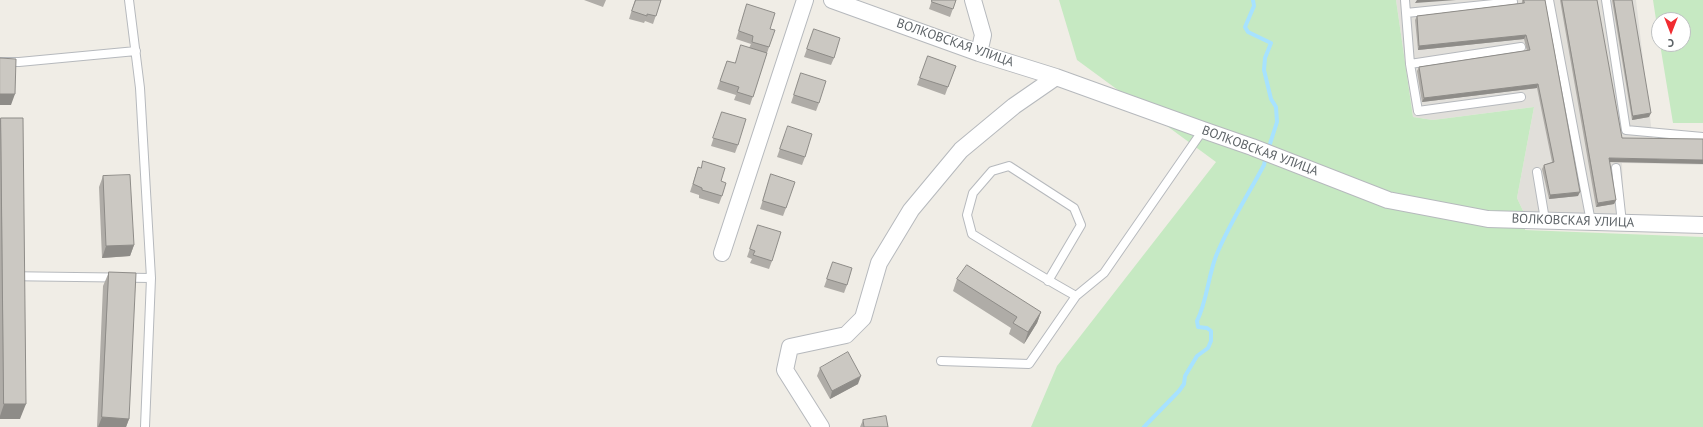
<!DOCTYPE html>
<html>
<head>
<meta charset="utf-8">
<style>
  body { margin:0 }
  #map { position:relative; width:1703px; height:427px; overflow:hidden; background:#f0ede6; font-family:"PT Sans",sans-serif }
  canvas { display:block }
  .north { position:absolute; left:1651px; top:12px; width:40px; height:40px; box-sizing:border-box; background:#fff; border:1px solid #bec1c2; border-radius:50%; rotate:180deg; font-size:11px; font-weight:700; line-height:16px; text-align:center; color:#5d6367 }
  .north::after { content:''; display:block; margin:auto; width:14px; height:18px; background:#f12c31; clip-path:polygon(50% 0,100% 100%,50% 72%,0 100%) }
</style>
</head>
<body>
<div id="map">
<canvas width="1703" height="427"></canvas>
<div class="north">С</div>
</div>
<script>
const ctx = document.querySelector('canvas').getContext('2d');
ctx.lineJoin = 'round';
function fillPath(path, color) { ctx.fillStyle = color; ctx.fill(path, 'evenodd'); }
function stroke(path, color, width, dash) { ctx.strokeStyle = color; ctx.lineWidth = width; ctx.lineCap = dash ? 'butt' : 'round'; ctx.setLineDash(dash || []); ctx.stroke(path); }
function write(font, color, halo, rows, align = 'center') {
  ctx.font = font + ' "PT Sans",sans-serif'; ctx.lineWidth = 3; ctx.setLineDash([]); ctx.textBaseline = 'middle'; ctx.strokeStyle = halo; ctx.fillStyle = color; for (const [text, x, y, turn = 0] of rows) {
    ctx.save(); ctx.translate(x, y); ctx.rotate((+turn || 0) * Math.PI / 180); ctx.textAlign = isNaN(turn) ? turn : align; if (halo) ctx.strokeText(text, 0, 0); ctx.fillText(text, 0, 0); ctx.restore();
  }
}
fillPath(new Path2D(`
  M1396 0H1636L1653 142 1703 143V165L1622 163 1624 216 1525 215 1517 198 1534 107 1433 120 1413 117Z`), '#e1dfda');
fillPath(new Path2D(`
  M1059 0H1396L1413 117 1433 120 1534 107 1517 198 1525 215V230L1703 237V427H1031L1057 366 1216 162 1077 60Z
  M1653 0H1703V123H1673L1660 44H1683V20H1659V39Z`), '#c6e9c2');
stroke(new Path2D(`
  M1253 0 1254 6 1245 27 1248 32 1271 43 1265 58 1264 70 1271 99 1276 107 1277 122 1268 150
  M1144 427 1179 391 1184 384 1185 376 1197 356 1208 348 1211 341V331L1207 328 1198 327 1197 321C1207 301 1208 277 1216 256 1229 224 1248 195 1264 165L1266 156`), '#a7e2ff', 4);
const service = new Path2D(`
  M129 0 140 88 151 278 145 427
  M1405 0 1406 13 1513 2
  M1549 0 1591 222
  M1606 0 1626 130 1703 137
  M1406 13 1410 64 1521 47
  M0 62H19L136 51
  M1410 64 1418 111 1521 97
  M1616 168 1622 223
  M1537 172 1545 220
  M0 276 151 278
  M1048 281 1081 225 1074 208 1009 166 992 171 973 193 967 215 972 234C1006 255 1040 276 1076 296L1104 273 1203 130
  M941 361 1029 364 1076 296`);
const minor = new Path2D(`
  M832 0 979 53 1056 77 1203 130 1252 147 1388 200 1488 219 1703 225
  M973 0 983 35 979 53
  M722 253 805 0
  M821 427 785 370 790 347 846 335 863 318 879 263 911 210 961 150 1014 106 1056 77`);
stroke(service, '#b6b9bd', 10);
stroke(minor, '#b6b9bd', 18);
stroke(service, '#fff', 8);
stroke(minor, '#fff', 16);
fillPath(new Path2D(`
  M584 0H606L603 7Z
  M635 0H661L653 24 645 21 644 23 629 19Z
  M932 0H956L950 17 929 9Z
  M1522 0H1545L1578 196 1549 199 1542 169 1544 165 1552 162 1537 88 1422 102 1417 71 1419 67 1527 51 1524 39 1418 50 1415 20 1417 16 1522 3Z
  M1560 0H1597L1609 162 1616 200 1614 204 1596 207Z
  M1612 0H1632L1649 117 1632 120Z
  M747 4 770 29 769 47 750 105 734 100 736 95 717 89 727 61 735 63 749 48 751 44 736 39Z
  M814 29 834 58 831 65 804 57Z
  M928 56 956 66 945 95 917 85Z
  M801 73 819 103 816 111 791 103Z
  M722 112 738 145 735 153 711 146Z
  M1 118 20 419H0V121Z
  M785 134 805 157 802 165 777 157Z
  M698 167 721 181 722 196 719 204 699 198V195L690 192Z
  M771 174 786 208 783 216 760 209Z
  M103 176 134 245 130 256 102 258 99 187Z
  M758 225 772 261 769 269 750 263 752 259 747 257Z
  M833 262 847 285 844 293 824 287Z
  M109 272 129 419 126 427H97L103 286Z
  M957 279 1041 312 1037 323 1024 344 1009 334 1011 328 953 291Z
  M820 368 858 384 830 399 817 376Z
  M863 420 864 427H860Z`), '#afaca7');
fillPath(new Path2D(`
  M1417 0H1456L1415 3Z
  M1526 35 1524 39 1418 50 1419 46Z
  M1538 84 1537 88 1422 102 1424 98Z
  M0 94H15L11 105H0Z
  M1651 113 1649 117 1632 120 1633 116Z
  M1609 158 1703 160V164L1607 162Z
  M1580 192 1578 196 1549 199 1550 195Z
  M1616 200 1614 204 1596 207 1598 203Z
  M134 245 130 256 102 258 106 246Z
  M1041 312 1037 323 1024 344 1028 332Z
  M861 376 858 384 830 399 832 391Z
  M4 404H26L20 419H0V416Z
  M102 417 129 419 126 427H98Z`), '#8e8c88');
const building = new Path2D(`
  M636 0H661L656 16 647 14V16L632 11Z
  M932 0H956L953 9 932 2Z
  M1524 0H1545L1580 192 1550 195 1544 165 1554 162 1538 84 1424 98 1419 67 1530 50 1526 35 1419 46 1417 16 1524 3Z
  M1562 0H1597L1622 138 1703 139V160L1609 158 1616 200 1598 203Z
  M1614 0H1632L1651 113 1633 116Z
  M747 4 775 13 770 29 775 30 769 47 752 42 753 36 739 31Z
  M814 29 840 38 834 58 807 49Z
  M741 45 767 53 753 97 737 92 739 87 720 81 727 61 735 63Z
  M928 56 956 66 948 87 920 78Z
  M0 58 16 59 15 94H0Z
  M801 73 826 81 819 103 794 95Z
  M722 112 746 119 738 145 713 138Z
  M1 118H23L26 404H4Z
  M788 126 812 134 805 157 780 149Z
  M703 161 725 168 721 181 726 183 722 196 702 190V188L693 184 698 167 701 168Z
  M771 174 795 182 786 208 763 201Z
  M130 175 134 245 106 246 103 176Z
  M758 225 781 232 772 261 753 255 755 251 750 249Z
  M833 262 852 268 847 285 827 279Z
  M967 265 1041 312 1028 332 1013 323 1017 317 957 279Z
  M109 272 136 273 129 419 102 417Z
  M848 352 861 376 832 391 820 368Z
  M886 416 888 427H864L863 420Z`);
fillPath(building, '#cbc8c2');
stroke(building, '#8e8c88', 1);
write('13px', '#5d6367', '#fff', [
  ["ВОЛКОВСКАЯ УЛИЦА",955,43,19],
  ["ВОЛКОВСКАЯ УЛИЦА",1260,151,20],
  ["ВОЛКОВСКАЯ УЛИЦА",1573,221,2]
]);
</script>
</body>
</html>
